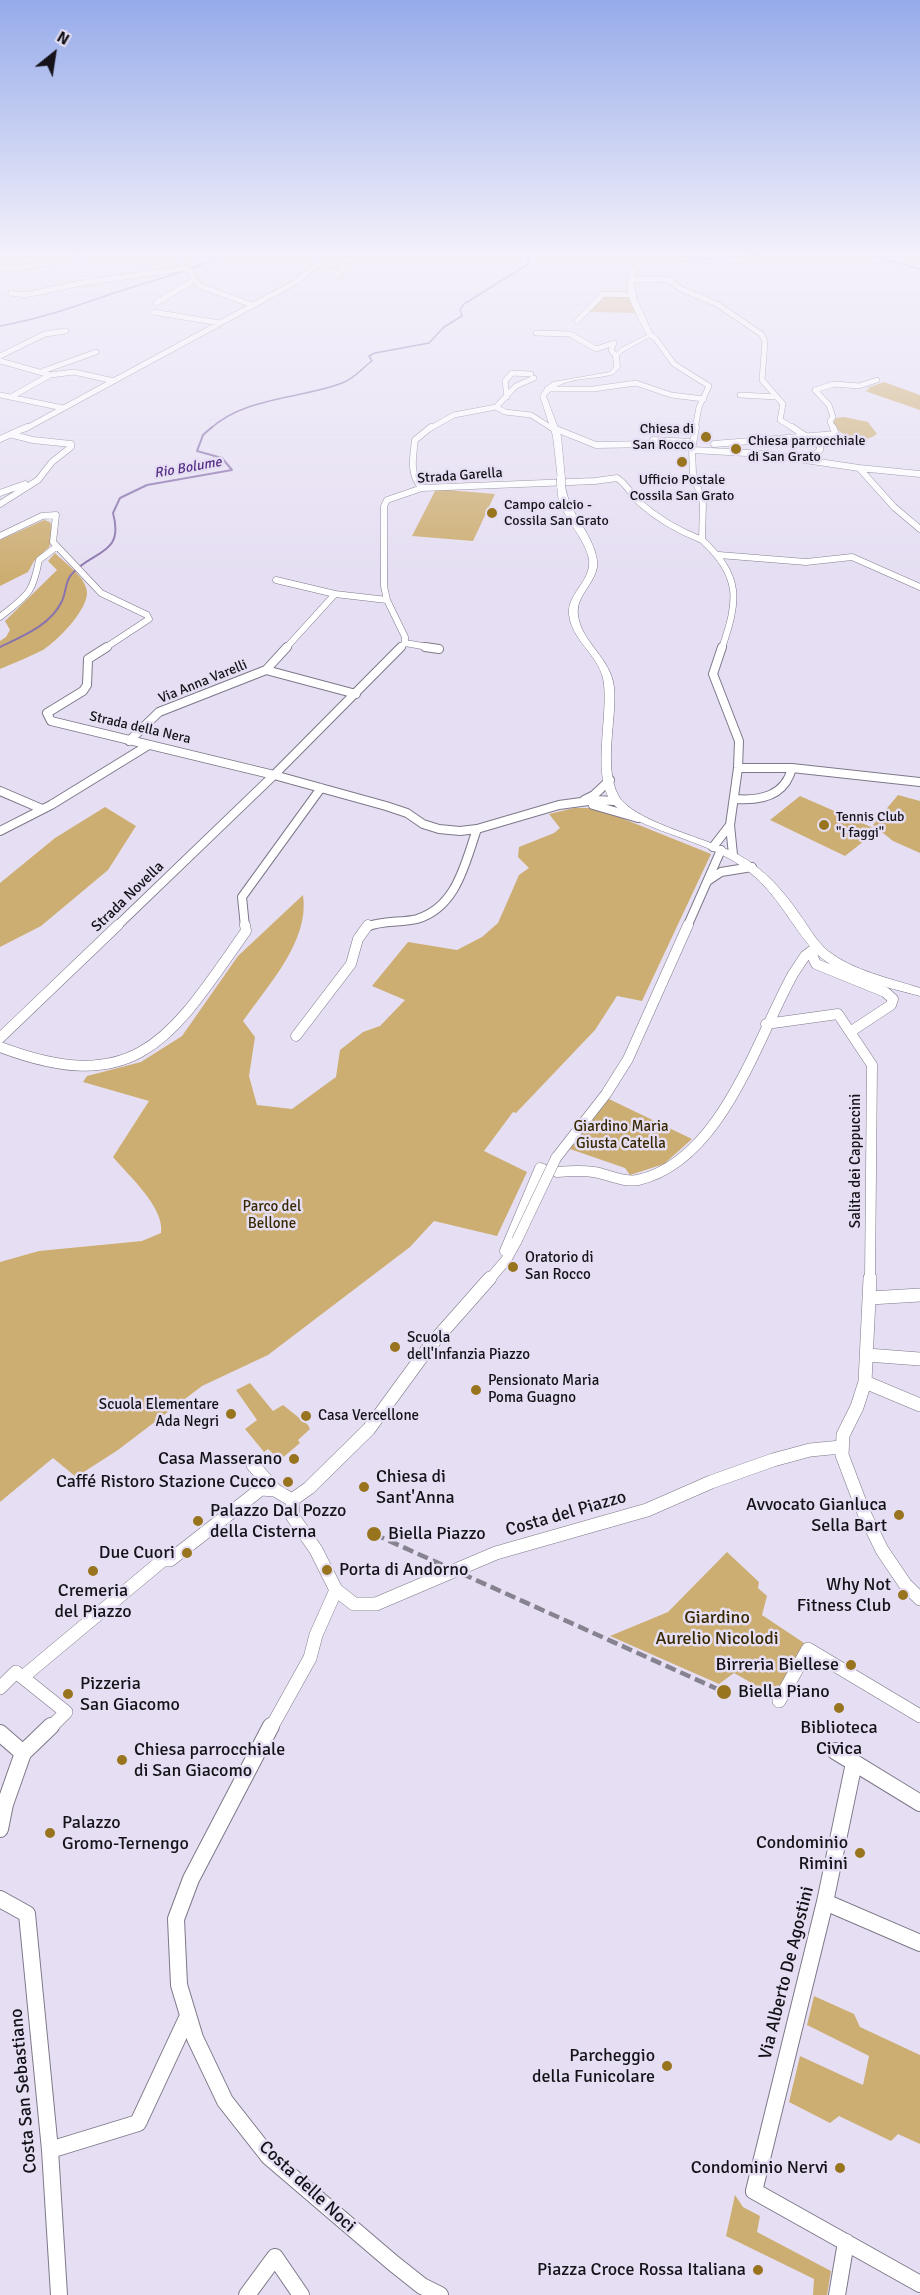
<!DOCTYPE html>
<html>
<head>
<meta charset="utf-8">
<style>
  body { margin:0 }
  #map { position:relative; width:920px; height:2295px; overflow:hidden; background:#e6dff3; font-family:Signika,sans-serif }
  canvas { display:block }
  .north { position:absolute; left:24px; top:24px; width:60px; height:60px; -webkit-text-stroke:4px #e6dff3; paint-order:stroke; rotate:30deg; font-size:16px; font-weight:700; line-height:24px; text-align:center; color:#151219 }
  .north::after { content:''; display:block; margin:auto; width:21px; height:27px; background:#151219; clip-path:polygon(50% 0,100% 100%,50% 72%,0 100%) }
</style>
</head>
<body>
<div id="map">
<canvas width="920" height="2295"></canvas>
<div class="north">N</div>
</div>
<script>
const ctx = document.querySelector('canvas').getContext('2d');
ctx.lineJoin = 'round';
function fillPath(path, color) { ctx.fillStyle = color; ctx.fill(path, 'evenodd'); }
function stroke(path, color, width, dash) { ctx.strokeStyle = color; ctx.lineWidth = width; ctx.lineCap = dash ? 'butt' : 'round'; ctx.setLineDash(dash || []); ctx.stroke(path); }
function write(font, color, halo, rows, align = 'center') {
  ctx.font = font + ' Signika,sans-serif'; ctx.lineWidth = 5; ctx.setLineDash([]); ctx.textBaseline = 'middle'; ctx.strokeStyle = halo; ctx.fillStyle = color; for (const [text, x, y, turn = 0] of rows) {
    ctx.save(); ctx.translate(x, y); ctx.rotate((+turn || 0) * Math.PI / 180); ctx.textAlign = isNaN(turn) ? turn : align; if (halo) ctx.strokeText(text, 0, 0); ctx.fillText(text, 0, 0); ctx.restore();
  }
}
fillPath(new Path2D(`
  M604 295 631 297 636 313 588 312Z
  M884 382 920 395V410L865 391 870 389 867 388Z
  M844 417 868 422 877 434C861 446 843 437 832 424L836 418Z
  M436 489 495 494 473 541 412 536Z
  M44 520 50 522 54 534 49 547 34 561 28 572 0 586V540Z
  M55 553C65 563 86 577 87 592 88 610 57 641 43 650 29 657 14 663 0 669V641L6 637 10 630 5 621 57 570 48 561Z
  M898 795 920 801V853L893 841 873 825Z
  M800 796 878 830 845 856 770 820Z
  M105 807 136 826 108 870 41 926 0 947V883L55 838Z
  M574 808H589L604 811 711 854 642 1001 617 996 595 1030 516 1113 513 1112 484 1151 527 1172 497 1236 434 1221 410 1247 268 1355 202 1386 118 1450 76 1477 53 1458 0 1502V1262L39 1251 142 1241 161 1233C165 1208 129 1176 113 1157L149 1101 83 1082 87 1076 141 1062 182 1036 238 956 303 895C310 941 268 985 243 1021L255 1037 249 1076 257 1105 292 1109 336 1077 340 1050 363 1032 380 1026 405 1000 372 986 408 942 457 950 482 937 498 923 519 875 529 868 518 857 519 847 554 833 560 828 549 814Z
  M609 1099 692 1139 664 1164 630 1175 625 1168 567 1148Z
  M250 1383 273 1411 283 1405 308 1425 310 1429 298 1440 300 1443 280 1460 268 1449 264 1452 245 1429 257 1420 236 1390Z
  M727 1552 759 1582 758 1588 767 1596 762 1615 804 1643 776 1697 734 1673 719 1684 610 1636 668 1612Z
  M814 1996 854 2014 860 2027 920 2055V2144L898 2134 891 2141 839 2116 830 2123 789 2102 800 2056 863 2085 869 2056 807 2025Z
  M735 2195 743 2207 760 2216 757 2232 831 2271 827 2295H813L814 2279 726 2236Z`), '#cdae72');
stroke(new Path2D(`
  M870 255 920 269
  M684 261 758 255
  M0 326C39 319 74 307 111 294 150 281 188 272 225 255
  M210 429C245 397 300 399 342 383 354 379 362 368 372 361L369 356 375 353 429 343 444 327 462 316 460 310 464 304 528 264V255`), '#8a74ad', 1.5);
stroke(new Path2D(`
  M0 647C23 636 51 625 62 601 66 593 65 582 71 575 91 550 125 556 113 513L120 498 147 485 232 470 222 458 197 451 203 435 212 427`), '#8a74ad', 2);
const streetFar5 = new Path2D(`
  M109 255H128
  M193 255 179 266 191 272 198 285 252 305
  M320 264 346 266 337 275
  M0 268H20L88 255
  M631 280 668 279 681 289 717 304 761 334 765 341 762 380 783 404 780 420 795 429
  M11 293 25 295 82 283 181 269
  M156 303 194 280
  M153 312 220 323
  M577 321 603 294 634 295
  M536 333 570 334 596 349 614 343 611 350 616 356
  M650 335 655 338 674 364 709 386 699 407 695 429
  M0 356 45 334 66 331
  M0 361 50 375 74 372 114 381
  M43 371 96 352
  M547 389H593L636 383 671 395 704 399
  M0 395 63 408
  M740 395 777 397
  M11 397 50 375
  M507 397 505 381 512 373 531 374
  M496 407 516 386 534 378
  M25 429 296 282 328 255
  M429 429 454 415 496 407 505 412 531 415 553 429
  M833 429 830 421 833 417 829 405 815 390 834 384 859 386 877 380`);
const streetFar4 = new Path2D(`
  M551 427 596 445 653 444
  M696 427 692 450 693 473 703 503 702 540C742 576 738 601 722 648
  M792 427 820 446V450L809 460
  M0 439 27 427
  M714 444 836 434 833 427
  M692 445 653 444V440L693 442
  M692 450 765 454 859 468 920 474
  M859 468 894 507 920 529
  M422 488C409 475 413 457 415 440L431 427
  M0 493 25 484
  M0 504 38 480 52 462 71 447V444L33 440 13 435
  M0 536 42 516 56 515 53 542 101 593 147 615 149 619 105 648
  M719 555 806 562 852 557 920 587
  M276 580 335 594 387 600
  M0 617C27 595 32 596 39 560L56 547
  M405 643 434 648
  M286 648 335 594
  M400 648 405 643V637L387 600 384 586V506L387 500 422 488 595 481 617 478C627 484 631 495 640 503 658 519 679 531 702 540`);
const streetFar3 = new Path2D(`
  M107 647 88 659 87 685 83 691 47 713 51 721 274 775 386 806 407 813 423 824 439 829 460 831 477 829 559 805 596 800 615 801
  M425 647 439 649
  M722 647 713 674 739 741 738 768 730 825 733 855
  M266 670 356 694
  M129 741 159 712 266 670 287 647
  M738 768H792L920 782
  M0 791 42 809
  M735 799C761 801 785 796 792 768
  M584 800 594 795 610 780
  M593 805 638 818
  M0 831 51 805 147 746
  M713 847 730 825
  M709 880 721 872 752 867
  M116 927 274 775 401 647
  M245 927 242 897 321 788
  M367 927C381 920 402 923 417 919 457 907 465 863 477 829
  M687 927 721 850`);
const streetFar2 = new Path2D(`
  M817 947 812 955 816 964 885 992 893 999 891 1005 850 1032
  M766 1024 838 1014 872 1065 870 1280
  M296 1036 351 964 358 939 368 925
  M0 1038 118 925
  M0 1047C140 1100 173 1034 246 931L245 925
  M556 1158 606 1094 628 1059 688 925
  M557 1172C569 1171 581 1170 594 1172 607 1174 624 1183 638 1180 721 1161 756 1041 793 974L805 956 817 947
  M505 1251 540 1168 543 1169
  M489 1280 506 1260 517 1240`);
const streetFar1 = new Path2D(`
  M870 1278 865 1382 857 1407 843 1435 842 1455 864 1513 882 1550 905 1584 920 1599
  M870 1298 920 1295
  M867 1355 920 1359
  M865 1382 920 1405
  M253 1465 275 1490
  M292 1500 293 1517 316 1550 336 1590 354 1604H376L496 1553 647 1510 711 1482 773 1460 810 1450 841 1447
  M24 1676 163 1560H170L261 1489 275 1490 292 1500 309 1488 369 1429 429 1347 490 1278
  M0 1688 16 1672 66 1712 50 1728
  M779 1701 808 1649 920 1716
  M271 1728 310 1658 316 1635 336 1590`);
const street = new Path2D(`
  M271 1726 191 1879 176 1919 179 1985 195 2038 225 2101 269 2157 393 2263 422 2286 440 2295
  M0 1733 23 1753 5 1804 0 1829
  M835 1751 920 1803
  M23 1753 51 1726
  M854 1763 825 1902 754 2191 920 2284
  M0 1899 27 1914 50 2150 59 2295
  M825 1902 920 1943
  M50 2150 138 2123 188 2016
  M247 2295 275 2257 301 2295
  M837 2295 846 2242`);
const secondary = new Path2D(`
  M643 255H649L636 272 634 282 636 297 653 335 621 353 619 356 620 367 614 374C592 381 562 375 546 396L561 436 565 478 558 480 553 436 540 396 546 387 553 382 610 372 614 367 613 356 621 348 647 335C639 318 622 293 629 275 632 267 639 261 643 255Z
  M558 484 565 486C569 514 593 533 597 560 600 581 575 594 578 615 581 642 611 658 614 687 617 719 603 765 618 795 632 822 711 839 739 855 764 869 784 891 800 915 809 927 816 941 828 951 854 971 889 978 920 988V996C887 987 840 978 815 952 791 926 777 893 748 871 715 845 670 837 632 818 624 813 616 808 611 801 591 774 610 711 603 678 597 654 571 639 569 614 567 593 592 581 589 559 584 533 553 511 558 484Z`);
stroke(streetFar5, '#7e788a', 6);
stroke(streetFar4, '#7e788a', 7);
stroke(streetFar3, '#7e788a', 10);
stroke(streetFar2, '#7e788a', 11);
stroke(streetFar1, '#7e788a', 14);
stroke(street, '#7e788a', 18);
stroke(secondary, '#7e788a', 1);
stroke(streetFar5, '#fff', 5);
stroke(streetFar4, '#fff', 6);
stroke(streetFar3, '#fff', 8);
stroke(streetFar2, '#fff', 10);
stroke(streetFar1, '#fff', 13);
stroke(street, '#fff', 16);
fillPath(secondary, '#fff');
stroke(new Path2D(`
  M374 1534 724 1692`), '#878290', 4.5, [11, 5]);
const streetBridge = new Path2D(`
  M517 1240 556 1158`);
const secondaryBridge = new Path2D(`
  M561 478V486`);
stroke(streetBridge, '#7e788a', 11, []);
stroke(secondaryBridge, '#7e788a', 9, []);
stroke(streetBridge, '#fff', 10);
stroke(secondaryBridge, '#fff', 8);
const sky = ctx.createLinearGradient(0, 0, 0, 576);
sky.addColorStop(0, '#96abea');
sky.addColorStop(0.44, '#f4f1fa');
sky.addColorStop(1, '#f4f1fa00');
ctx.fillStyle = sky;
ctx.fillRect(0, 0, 920, 576);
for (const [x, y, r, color] of [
  [706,437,6,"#99741f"],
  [736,449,6,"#99741f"],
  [682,462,6,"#99741f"],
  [492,513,6,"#99741f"],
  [824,825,6,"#99741f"],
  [513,1267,6,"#99741f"],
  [395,1347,6,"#99741f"],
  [476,1390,6,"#99741f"],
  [231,1414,6,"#99741f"],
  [306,1416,6,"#99741f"],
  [294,1459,6,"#99741f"],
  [288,1482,6,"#99741f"],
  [364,1487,6,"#99741f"],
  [899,1515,6,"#99741f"],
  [198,1521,6,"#99741f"],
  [374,1534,8,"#99741f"],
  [187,1553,6,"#99741f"],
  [327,1570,6,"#99741f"],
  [93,1571,6,"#99741f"],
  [903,1595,6,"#99741f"],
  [851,1665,6,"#99741f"],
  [724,1692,8,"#99741f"],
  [68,1694,6,"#99741f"],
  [839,1708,6,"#99741f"],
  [122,1760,6,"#99741f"],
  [50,1833,6,"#99741f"],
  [860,1853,6,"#99741f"],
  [667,2066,6,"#99741f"],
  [840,2168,6,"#99741f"],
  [758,2270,6,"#99741f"]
]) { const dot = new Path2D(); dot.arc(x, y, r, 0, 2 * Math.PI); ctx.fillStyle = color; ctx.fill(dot); stroke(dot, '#e6dff3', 2); }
write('14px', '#151219', '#e6dff3', [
  ["Chiesa di",694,429,"right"],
  ["San Rocco",694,445,"right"],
  ["Chiesa parrocchiale",748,441],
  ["di San Grato",748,457],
  ["Ufficio Postale",682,480,"center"],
  ["Cossila San Grato",682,496,"center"],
  ["Campo calcio -",504,505],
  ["Cossila San Grato",504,521],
  ["Tennis Club",836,817],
  ["\"I faggi\"",836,833]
], 'left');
write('italic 14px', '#572d86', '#e6dff3', [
  ["Rio Bolume",188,468,-10]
]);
write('14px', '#151219', '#e6dff3', [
  ["Strada Garella",460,476,-4],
  ["Via Anna Varelli",203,682,-22],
  ["Strada della Nera",140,728,13]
]);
write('15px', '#151219', '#e6dff3', [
  ["Strada Novella",128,897,-44],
  ["Salita dei Cappuccini",856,1161,-90]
]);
write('15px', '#392902', '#e6dff3', [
  ["Giardino Maria",621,1127],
  ["Giusta Catella",621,1144],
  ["Parco del",272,1207],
  ["Bellone",272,1224]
]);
write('15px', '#151219', '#e6dff3', [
  ["Oratorio di",525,1258],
  ["San Rocco",525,1275],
  ["Scuola",407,1338],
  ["dell'Infanzia Piazzo",407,1355],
  ["Pensionato Maria",488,1381],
  ["Poma Guagno",488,1398],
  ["Scuola Elementare",219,1405,"right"],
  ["Ada Negri",219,1422,"right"],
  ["Casa Vercellone",318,1416]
], 'left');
write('18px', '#151219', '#e6dff3', [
  ["Casa Masserano",282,1459],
  ["Chiesa di",376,1477,"left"],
  ["Sant'Anna",376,1498,"left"],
  ["Caffé Ristoro Stazione Cucco",276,1482],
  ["Avvocato Gianluca",887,1505],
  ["Sella Bart",887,1526],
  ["Palazzo Dal Pozzo",210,1511,"left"],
  ["della Cisterna",210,1532,"left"],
  ["Biella Piazzo",388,1534,"left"],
  ["Due Cuori",175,1553],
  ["Porta di Andorno",339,1570,"left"],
  ["Why Not",891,1585],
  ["Fitness Club",891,1606],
  ["Cremeria",93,1591,"center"],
  ["del Piazzo",93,1612,"center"],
  ["Birreria Biellese",839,1665],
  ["Pizzeria",80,1684,"left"],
  ["San Giacomo",80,1705,"left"],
  ["Biella Piano",738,1692,"left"],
  ["Biblioteca",839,1728,"center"],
  ["Civica",839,1749,"center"],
  ["Chiesa parrocchiale",134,1750,"left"],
  ["di San Giacomo",134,1771,"left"],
  ["Palazzo",62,1823,"left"],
  ["Gromo-Ternengo",62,1844,"left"],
  ["Condominio",848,1843],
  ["Rimini",848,1864],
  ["Parcheggio",655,2056],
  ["della Funicolare",655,2077],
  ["Condominio Nervi",828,2168],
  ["Piazza Croce Rossa Italiana",746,2270]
], 'right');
write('18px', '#151219', '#e6dff3', [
  ["Costa del Piazzo",566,1514,-16],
  ["Via Alberto De Agostini",787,1973,-76],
  ["Costa San Sebastiano",24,2091,-95],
  ["Costa delle Noci",307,2187,43]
]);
write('18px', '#392902', '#e6dff3', [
  ["Giardino",717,1618],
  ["Aurelio Nicolodi",717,1639]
]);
</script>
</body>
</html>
